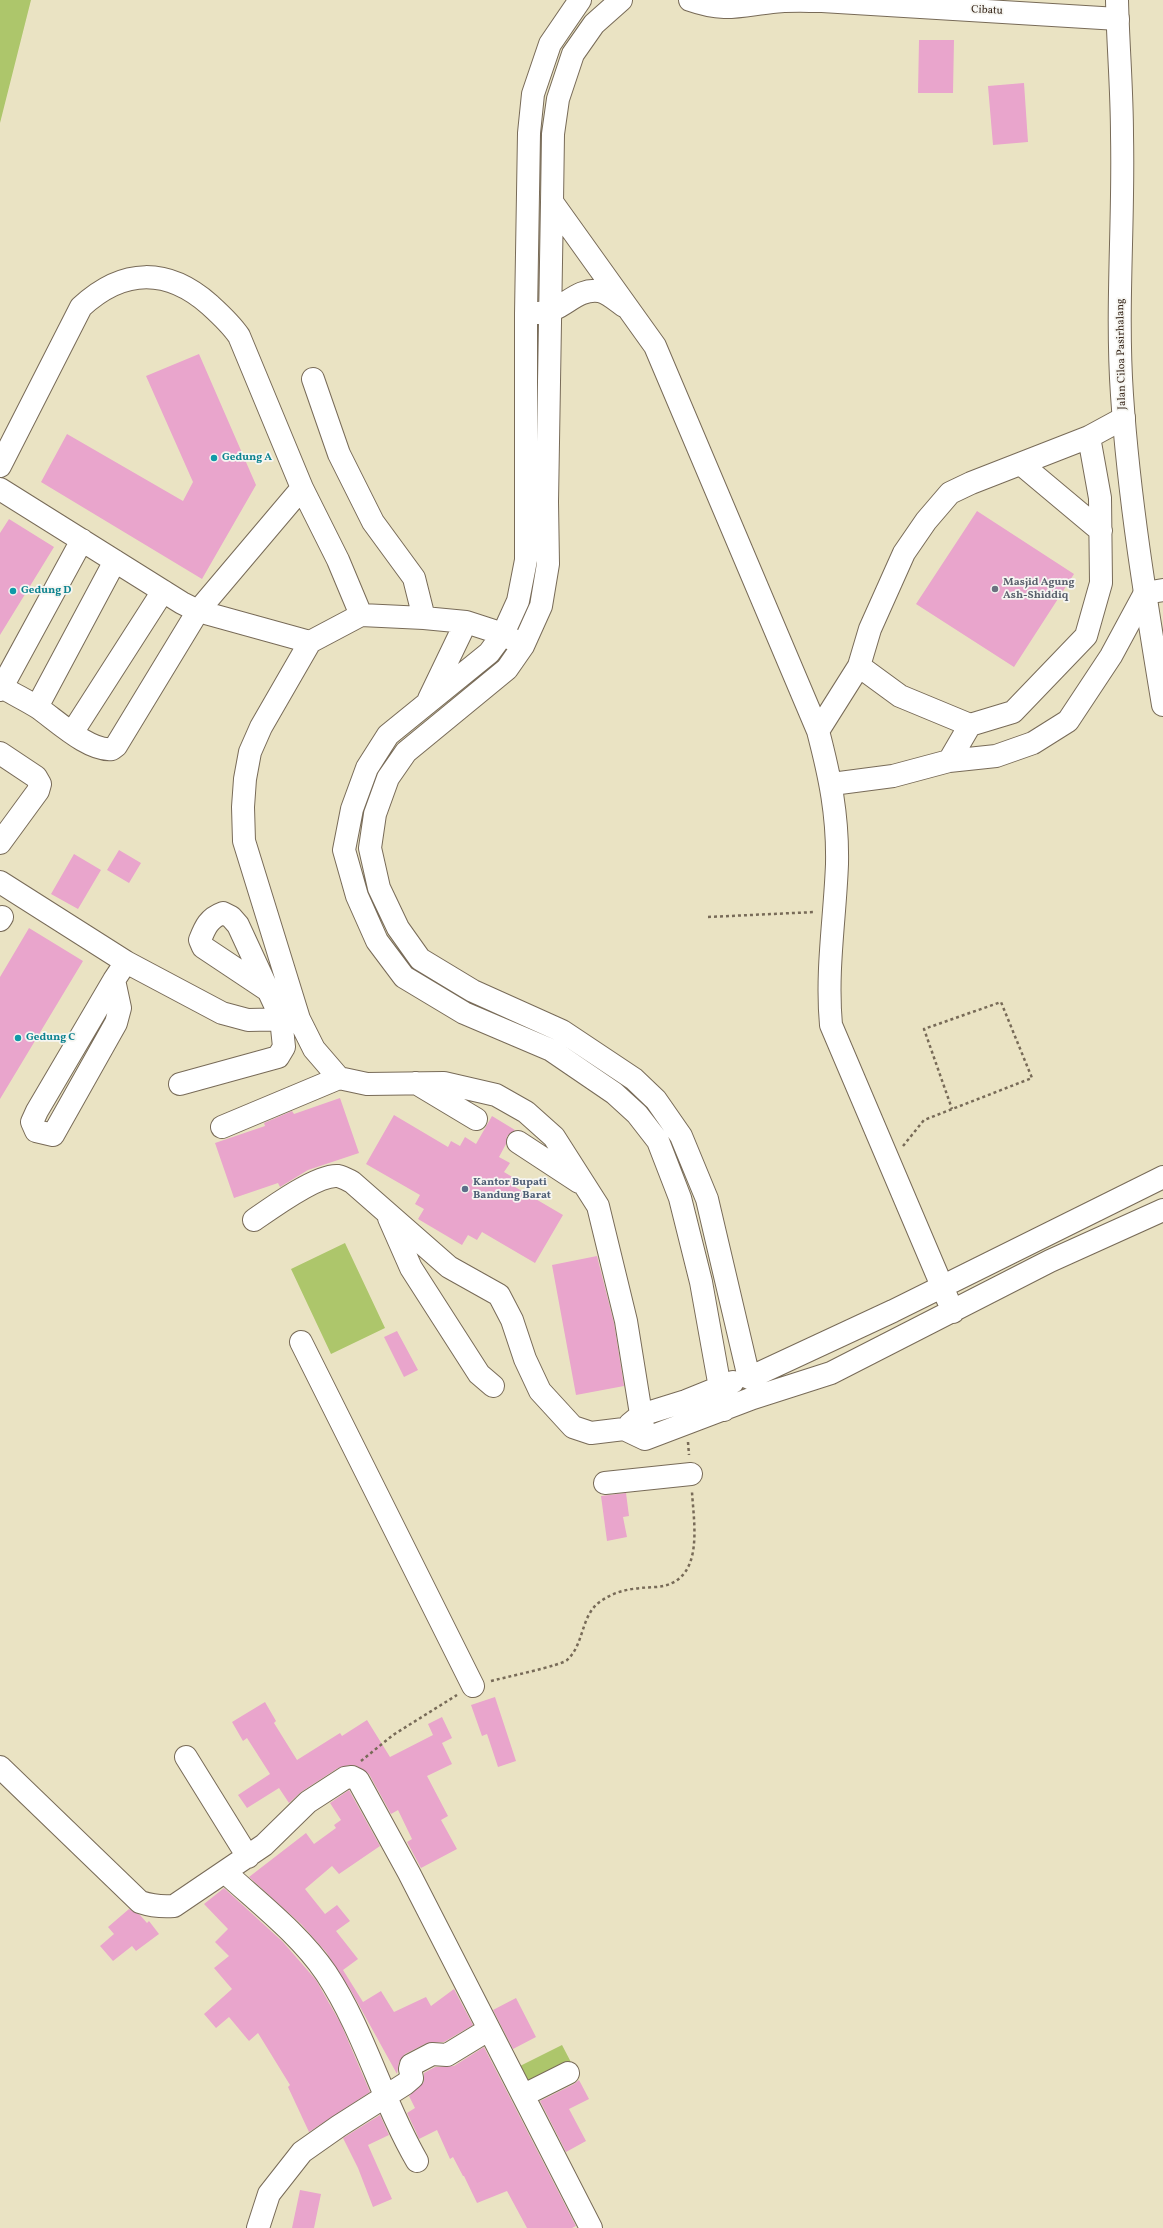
<!DOCTYPE html>
<html>
<head>
<meta charset="utf-8">
<style>
  body { margin:0 }
  canvas { display:block; background:#eae3c3 }
</style>
</head>
<body>
<canvas width="1163" height="2228"></canvas>
<script>
const ctx = document.querySelector('canvas').getContext('2d');
ctx.lineJoin = 'round';
function fillPath(path, color) { ctx.fillStyle = color; ctx.fill(path, 'evenodd'); }
function stroke(path, color, width, dash) { ctx.strokeStyle = color; ctx.lineWidth = width; ctx.lineCap = dash ? 'butt' : 'round'; ctx.setLineDash(dash || []); ctx.stroke(path); }
function write(font, color, halo, rows, align = 'center') {
  ctx.font = font + ' Vollkorn,serif'; ctx.lineWidth = 3.5; ctx.setLineDash([]); ctx.textBaseline = 'middle'; ctx.strokeStyle = halo; ctx.fillStyle = color; for (const [text, x, y, turn = 0] of rows) {
    ctx.save(); ctx.translate(x, y); ctx.rotate((+turn || 0) * Math.PI / 180); ctx.textAlign = isNaN(turn) ? turn : align; if (halo) ctx.strokeText(text, 0, 0); ctx.fillText(text, 0, 0); ctx.restore();
  }
}
fillPath(new Path2D(`
  M0 0H31L0 123Z
  M345 1243 385 1328 331 1354 291 1269Z
  M562 2045 574 2068 528 2091 516 2068Z`), '#adc66b');
fillPath(new Path2D(`
  M919 40H954L953 93H918Z
  M1024 83 1028 142 993 145 988 86Z
  M199 354 256 485 202 579 41 482 67 434 183 501 193 482 146 376Z
  M977 511 1074 574 1014 667 916 604Z
  M9 519 54 547 0 635V533Z
  M119 850 141 863 129 883 107 870Z
  M74 854 101 870 78 909 51 894Z
  M29 928 83 961 0 1099V977Z
  M340 1098 359 1153 308 1170 280 1187 278 1183 234 1198 215 1143 265 1126 264 1123 292 1111 294 1114Z
  M394 1115 448 1147 451 1141 460 1146 465 1137 476 1144 492 1116 515 1130 507 1136 506 1144 499 1157 510 1163 504 1172 514 1178 510 1184 563 1215 535 1263 482 1232 477 1240 468 1235 462 1245 418 1219 424 1209 415 1204 420 1195 366 1164Z
  M597 1256 614 1323 624 1386 576 1395 552 1265Z
  M397 1331 418 1370 404 1377 384 1337Z
  M626 1493 629 1516 623 1517 627 1537 607 1541 601 1496Z
  M495 1697 516 1761 498 1767 487 1734 482 1736 471 1705Z
  M265 1702 276 1721 274 1723 297 1760 340 1733 342 1736 367 1720 390 1757 433 1735 428 1724 442 1717 452 1738 442 1743 452 1764 427 1776 448 1816 441 1820 457 1849 421 1868 407 1842 412 1839 398 1810 391 1814 369 1774 357 1766 350 1765 338 1768 301 1792 289 1803 279 1788 247 1808 238 1795 270 1774 247 1738 243 1741 232 1722Z
  M349 1790 380 1846 339 1874 332 1866 305 1889 325 1914 337 1905 350 1921 336 1931 358 1959 343 1970 363 2002 381 1991 394 2012 426 1997 431 2006 454 1989 473 2025 444 2042 427 2043 405 2054 399 2062 397 2074 350 1989 326 1952 301 1924 249 1877 306 1833 314 1844 336 1828 334 1825 341 1820 330 1803Z
  M224 1888 283 1942 316 1980 341 2024 370 2092 309 2132 288 2087 290 2085 258 2033 249 2041 229 2017 216 2028 204 2014 232 1989 214 1968 229 1956 215 1942 228 1929 204 1904Z
  M129 1909 140 1915 147 1923 149 1921 159 1934 136 1951 132 1946 113 1961 100 1946 114 1934 108 1927Z
  M516 1998 536 2037 513 2049 493 2010Z
  M484 2047 576 2226 572 2228H527L507 2191 477 2203 464 2176H463L453 2157 450 2159 437 2130 419 2139 416 2132 407 2113 415 2108 409 2096 424 2082V2073L435 2067 454 2066Z
  M579 2080 589 2099 569 2109 586 2141 566 2152 540 2101 574 2084Z
  M380 2115 389 2135 368 2145 392 2199 373 2207 358 2168 343 2138Z
  M300 2190 321 2194 314 2228H292Z`), '#e9a5cc');
const minor = new Path2D(`
  M580 0 550 44 533 94 529 133 526 314V560L518 601 503 634 489 653 388 735 367 768 352 809 344 850 357 896 377 941 404 977 464 1013 551 1050 614 1093 637 1114 658 1141 680 1198 701 1282 724 1410
  M621 0 594 24 573 54 558 99 553 134 552 202 547 502 548 564 541 606 523 646 507 669 406 752 388 778 375 814 370 848 379 888 398 928 420 959 473 991 562 1031 634 1079 656 1100 681 1136 707 1199 749 1378 893 1311 1163 1177
  M690 0C724 12 738 6 772 2 789 0 806 1 822 1L1118 19
  M552 202 655 346 818 731C830 777 838 815 837 864 835 918 826 971 831 1025L953 1312
  M538 313C564 312 574 288 599 291 607 292 617 301 624 306
  M313 379 339 454 373 522 414 578 424 618
  M1089 437 1100 498 1101 583 1086 636 1013 712 970 725 900 696 859 666 870 629 904 553 926 521 950 493 971 483 1089 437 1124 418
  M1021 464 1101 531
  M0 466 81 307C123 268 167 267 210 305 221 315 231 324 239 336L302 488 338 560 361 615
  M0 489 182 603 198 611 310 642
  M515 641 503 634 466 622 424 618 361 615 310 642 261 727 250 752 245 779 243 807 244 841 299 1019 314 1049 339 1078 367 1084 444 1083 496 1095 526 1112 554 1137 598 1206 626 1321 645 1439
  M2 687 82 540
  M0 690 2 687C13 694 26 700 37 707 55 719 89 752 112 749L116 746 198 611 302 488
  M429 699 466 622
  M37 707 115 561
  M818 731 859 666
  M72 733 163 591
  M0 753 36 777 40 784 38 791 0 843
  M949 761 970 725
  M832 784 893 776 949 761 996 756 1033 743 1068 721 1111 656 1145 593 1163 590
  M0 882 126 962 222 1013 248 1020 294 1019
  M0 920 2 917
  M114 980 120 1008 116 1023 53 1135 36 1131 32 1122 37 1111 114 980 126 962
  M416 1083 476 1119
  M180 1084 278 1057 284 1047 281 1018 238 925 231 917 223 913C209 918 205 927 200 940L203 947 269 991
  M222 1127 339 1078
  M518 1142 579 1182
  M389 1218 411 1268 479 1374 493 1386
  M254 1220C271 1208 318 1174 338 1176 343 1177 348 1180 352 1182L449 1267 499 1295 512 1320 525 1359 540 1391 573 1427 591 1433 624 1429 645 1439 753 1398 831 1373 1050 1261 1163 1210
  M301 1342 473 1686
  M630 1424 641 1415 686 1401 733 1382
  M605 1483 691 1474
  M186 1757 248 1857
  M0 1767 140 1902C152 1906 162 1907 174 1906L264 1845 308 1802 345 1778 352 1777 358 1780 409 1873 591 2228
  M226 1873C260 1904 300 1935 326 1973 365 2032 382 2101 417 2161
  M524 2095 568 2073
  M258 2228 269 2194 302 2152 339 2126 405 2084 412 2078 410 2069 411 2065 432 2054 447 2055 488 2030`);
const major = new Path2D(`
  M1117 0C1118 45 1122 90 1122 135 1124 222 1116 308 1122 395 1129 499 1146 602 1163 705`);
stroke(minor, '#786b58', 24);
stroke(major, '#786b58', 24);
stroke(new Path2D(`
  M708 917 815 912
  M903 1146 924 1120 1032 1078 1001 1002 924 1029 952 1109
  M688 1442 689 1455
  M491 1681C502 1678 563 1665 567 1660 585 1644 580 1615 601 1601 618 1589 636 1588 656 1587 705 1583 694 1526 692 1492
  M361 1761 393 1735 457 1695`), '#786b58', 2.5, [3, 3]);
stroke(minor, '#fff', 22);
stroke(major, '#fff', 22);
for (const [x, y, r, color] of [
  [214,458,4,"#0f9aa8"],
  [995,589,4,"#6b7280"],
  [13,591,4,"#0f9aa8"],
  [18,1038,4,"#0f9aa8"],
  [465,1189,4,"#5c6f8a"]
]) { const dot = new Path2D(); dot.arc(x, y, r, 0, 2 * Math.PI); ctx.fillStyle = color; ctx.fill(dot); stroke(dot, '#f6f6f2', 1.5); }
write('11px', '#3b2a1e', '#f6f6f2', [
  ["Cibatu",987,11,3],
  ["Jalan Ciloa Pasirhalang",1122,354,-91]
]);
write('bold 11px', '#0d838f', '#f6f6f2', [
  ["Gedung A",222,458],
  ["Gedung D",21,591],
  ["Gedung C",26,1038]
], 'left');
write('bold 11px', '#5b616d', '#f6f6f2', [
  ["Masjid Agung",1003,583],
  ["Ash-Shiddiq",1003,596]
], 'left');
write('bold 11px', '#4e5e75', '#f6f6f2', [
  ["Kantor Bupati",473,1183],
  ["Bandung Barat",473,1196]
], 'left');
</script>
</body>
</html>
